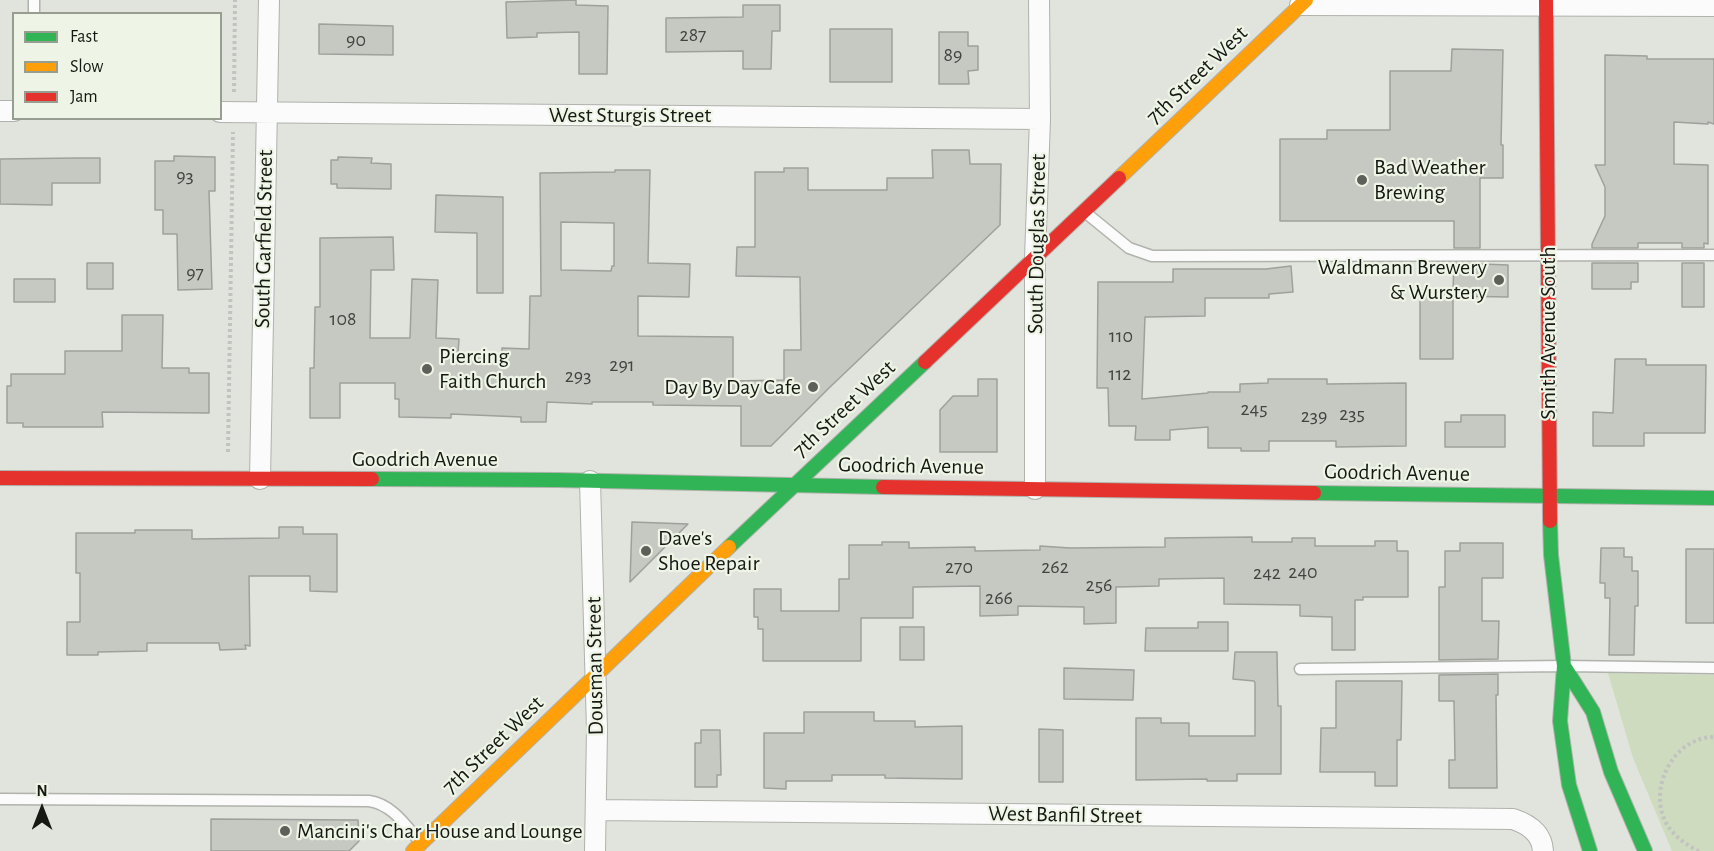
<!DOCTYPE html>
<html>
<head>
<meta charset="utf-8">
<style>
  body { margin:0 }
  #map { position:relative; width:1714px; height:851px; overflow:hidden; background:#e1e4dc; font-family:"Alegreya Sans",sans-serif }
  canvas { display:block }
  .legend { position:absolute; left:12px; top:12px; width:210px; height:108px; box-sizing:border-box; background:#eef5e6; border:2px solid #989d92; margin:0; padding:8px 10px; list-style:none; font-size:18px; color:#161913 }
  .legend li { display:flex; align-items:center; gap:12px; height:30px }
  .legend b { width:30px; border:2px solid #989d92 }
  .north { position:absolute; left:12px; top:779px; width:60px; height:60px; -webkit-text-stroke:4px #eef5e6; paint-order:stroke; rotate:0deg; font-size:16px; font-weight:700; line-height:24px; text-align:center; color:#161913 }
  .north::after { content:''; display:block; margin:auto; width:21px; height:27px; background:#161913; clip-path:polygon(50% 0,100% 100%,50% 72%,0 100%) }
</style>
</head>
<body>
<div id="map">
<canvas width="1714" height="851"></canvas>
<ul class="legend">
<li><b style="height:8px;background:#30b455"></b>Fast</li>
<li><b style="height:8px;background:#ff9f0a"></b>Slow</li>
<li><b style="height:8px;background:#e5322d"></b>Jam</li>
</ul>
<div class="north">N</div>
</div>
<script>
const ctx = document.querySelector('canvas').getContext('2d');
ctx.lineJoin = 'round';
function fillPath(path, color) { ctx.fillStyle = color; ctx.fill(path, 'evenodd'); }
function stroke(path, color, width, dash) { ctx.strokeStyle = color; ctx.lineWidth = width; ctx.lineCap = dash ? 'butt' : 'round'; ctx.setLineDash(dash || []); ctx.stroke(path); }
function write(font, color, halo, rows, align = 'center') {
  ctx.font = font + ' "Alegreya Sans",sans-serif'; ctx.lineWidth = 4.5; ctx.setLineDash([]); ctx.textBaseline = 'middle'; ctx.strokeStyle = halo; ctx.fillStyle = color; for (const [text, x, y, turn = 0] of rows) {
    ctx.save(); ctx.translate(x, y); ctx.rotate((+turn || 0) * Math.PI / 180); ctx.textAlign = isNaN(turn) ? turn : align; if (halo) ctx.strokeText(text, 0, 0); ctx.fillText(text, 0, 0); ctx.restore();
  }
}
fillPath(new Path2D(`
  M1608 673 1714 675V851H1672L1633 758Z`), '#cedbbf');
const building = new Path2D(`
  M576 0V5L608 6 607 74H579V32L537 33V37L507 38 506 2Z
  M743 5H780V31H772L771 69H743V51L666 52V18L743 17Z
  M319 24 393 26V55L319 54Z
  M830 29H892V82H830Z
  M939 32H968V46H978V70L968 71 969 84H939Z
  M1452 49 1503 50 1501 145H1503V178H1480V248H1454V221H1280V139H1327V130H1390V71H1451Z
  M1605 55 1647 56V59H1714V124L1708 122V124L1674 122V164L1708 165V244L1704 243V248H1682V243H1638V248H1592V244L1605 216V187L1595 165H1605Z
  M932 150H969L970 164H1001L1000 225 829 388 771 446H741V406L653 405V402H592V404L547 402 546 422H521V417L451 414V418L399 417V399H395V383H340V418H310V368H314L315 307H320V238L393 237 394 270H371L370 338H410L412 279 438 280 436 338 459 339 458 354 502 355V348L529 349 530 296H541L540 173 615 172V170H650L648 263 690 264 689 297 638 296V336L733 337V381L784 380V350H801L800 277 736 276 737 247H755V172H784V168H808V190H887V178H933ZM561 222 614 223V266H612L611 271 561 270Z
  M174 156 215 157V191H209L212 289 178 290 177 234H163V210H155V161H174Z
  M338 157 372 158 371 163 391 164V189L337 188V184H331V160H338Z
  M77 158H100V183H52V205L0 204V159Z
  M436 195 503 197V293H477V233L435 232Z
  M87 263H113V289H87Z
  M1454 263 1508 265V297L1453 296V359H1420V290H1453Z
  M1592 263H1638V282H1631V289H1592Z
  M1682 263H1704V307H1682Z
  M1291 266 1293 292 1269 294V298H1205V316L1145 317 1142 399 1208 393V392H1240V384L1268 383V379H1327V384L1406 383V446L1336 447V441H1269V451H1241V448H1208V427L1170 430V440H1135L1136 426H1109L1108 388H1097L1098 282H1173V269H1266Z
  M14 279H55V302H14Z
  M122 315H163L162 368H189V373H209V413L102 412 103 427H23V423H7V386H11V374H65V351H122Z
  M1615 359H1646V365H1706L1705 433H1644V446H1593V412L1613 413Z
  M978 379H997V452H940V410L953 396H978Z
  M1461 415H1505V447H1445V422H1461Z
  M632 522 688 524 630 582Z
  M279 527H303V534H337V592L310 591V576H249L250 646 245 645 246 649 220 650 219 643H147V651L98 652V655H67V622H80V573H76V533H135V530H192V539L279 538Z
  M1252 537V542H1292V538H1315V546H1375V541H1397V551H1408V597H1363V600H1355V650H1332V617L1300 616V605L1224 604V578L1159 579V586L1116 587V623L1084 624V607L1018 606V615L980 616V586L913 587V618H861V661H763V629H758V617H754V589H781V611H839V579H849V545H882V542H909V548L975 547V551L1040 550V546L1070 548 1165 547V538Z
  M1460 543H1503V578H1482V621H1499L1498 659 1439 660V587H1445V551H1460Z
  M1601 548H1624V557H1632V571H1638V606H1635L1634 655H1609L1610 598H1605V583H1600Z
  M1686 549H1714V623H1686Z
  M1198 622H1228V651H1145L1146 628H1198Z
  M900 627H924V660H900Z
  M1235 652H1277L1278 706H1281V774H1237V781H1207V779L1136 780V718H1161V723H1189V736H1255V683L1254 681 1233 679Z
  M1064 668 1134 670 1133 700 1064 699Z
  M1498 674V695H1496L1497 788H1449V760H1455L1454 701H1439V675Z
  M1336 681H1402L1401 740H1397V786H1375V772H1320L1321 728H1336Z
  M804 712H874V721H915V727L962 726V779L885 778V775H832V781H786V789L764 788V733H804Z
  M1039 729 1063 730V782H1039Z
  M701 730H720L721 775H717V787H695V743H701Z
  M211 819 358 820 359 841 349 851H211Z`);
fillPath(building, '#c6c8c2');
stroke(building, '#9ea19b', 1.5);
const lane = new Path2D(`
  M34 14V0
  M1086 213 1129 248 1152 256 1714 255
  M1300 669 1564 666 1714 668
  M0 799 369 801C392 804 406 826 421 843`);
const street = new Path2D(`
  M1300 5 1714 6
  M0 111H14
  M220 112 1040 119
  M260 479 269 0
  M590 481 597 730 595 851
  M1035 489V258L1040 119 1039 0
  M596 810 1513 819C1528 824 1542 833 1543 851`);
const fast = new Path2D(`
  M372 479 557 480 883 487
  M1314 493 1714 498
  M1550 521 1551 555 1564 666 1560 721 1569 785 1590 851
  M729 547 925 362
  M1564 666 1593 712 1611 772 1645 851`);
const slow = new Path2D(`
  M1119 178 1306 0
  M413 851 729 547`);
const jam = new Path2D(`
  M1546 0 1550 521
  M925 362 1119 178
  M0 478 372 479
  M883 487 1314 493`);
stroke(lane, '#b0b2ac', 13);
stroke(street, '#b0b2ac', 22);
stroke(fast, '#b0b2ac', 16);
stroke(slow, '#b0b2ac', 16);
stroke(jam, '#b0b2ac', 16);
stroke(new Path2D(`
  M234 92 235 0
  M228 452 233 132
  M1699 851C1684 844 1669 833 1663 816 1651 782 1676 737 1714 737`), '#c2c3c1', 4, [3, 3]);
stroke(lane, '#fafbfa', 10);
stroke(street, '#fafbfa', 20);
stroke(fast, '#30b455', 14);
stroke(slow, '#ff9f0a', 14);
stroke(jam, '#e5322d', 14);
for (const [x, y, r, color] of [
  [1362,180,6,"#5d6059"],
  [1499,280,6,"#5d6059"],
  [427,369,6,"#5d6059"],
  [813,387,6,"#5d6059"],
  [646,551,6,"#5d6059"],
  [285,831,6,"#5d6059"]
]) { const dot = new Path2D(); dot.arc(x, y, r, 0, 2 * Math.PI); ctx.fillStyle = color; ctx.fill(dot); stroke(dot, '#eef5e6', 2); }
write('20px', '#42453f', null, [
  ["287",693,35],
  ["90",356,40],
  ["89",953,55],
  ["93",185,176],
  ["97",195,273],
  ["108",343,319],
  ["110",1121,336],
  ["291",622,365],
  ["112",1120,374],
  ["293",578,376],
  ["245",1254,409],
  ["235",1352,414],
  ["239",1314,416],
  ["270",959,567],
  ["262",1055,567],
  ["240",1303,572],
  ["242",1267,573],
  ["256",1099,585],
  ["266",999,598]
]);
write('22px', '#161913', '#eef5e6', [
  ["7th Street West",1197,75,-44],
  ["West Sturgis Street",630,115],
  ["South Garfield Street",264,239,-89],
  ["South Douglas Street",1037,244,-89],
  ["Smith Avenue South",1548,333,-90],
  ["7th Street West",844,409,-43],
  ["Goodrich Avenue",425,459],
  ["Goodrich Avenue",911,466,1],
  ["Goodrich Avenue",1397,473,1],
  ["Dousman Street",595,666,-91],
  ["7th Street West",493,745,-44],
  ["West Banfil Street",1065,815,1]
]);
write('22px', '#161913', '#eef5e6', [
  ["Bad Weather",1374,167],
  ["Brewing",1374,192],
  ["Waldmann Brewery",1487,267,"right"],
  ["& Wurstery",1487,292,"right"],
  ["Piercing",439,356],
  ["Faith Church",439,381],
  ["Day By Day Cafe",801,387,"right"],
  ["Dave's",658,538],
  ["Shoe Repair",658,563],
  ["Mancini's Char House and Lounge",297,831]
], 'left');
</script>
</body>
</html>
